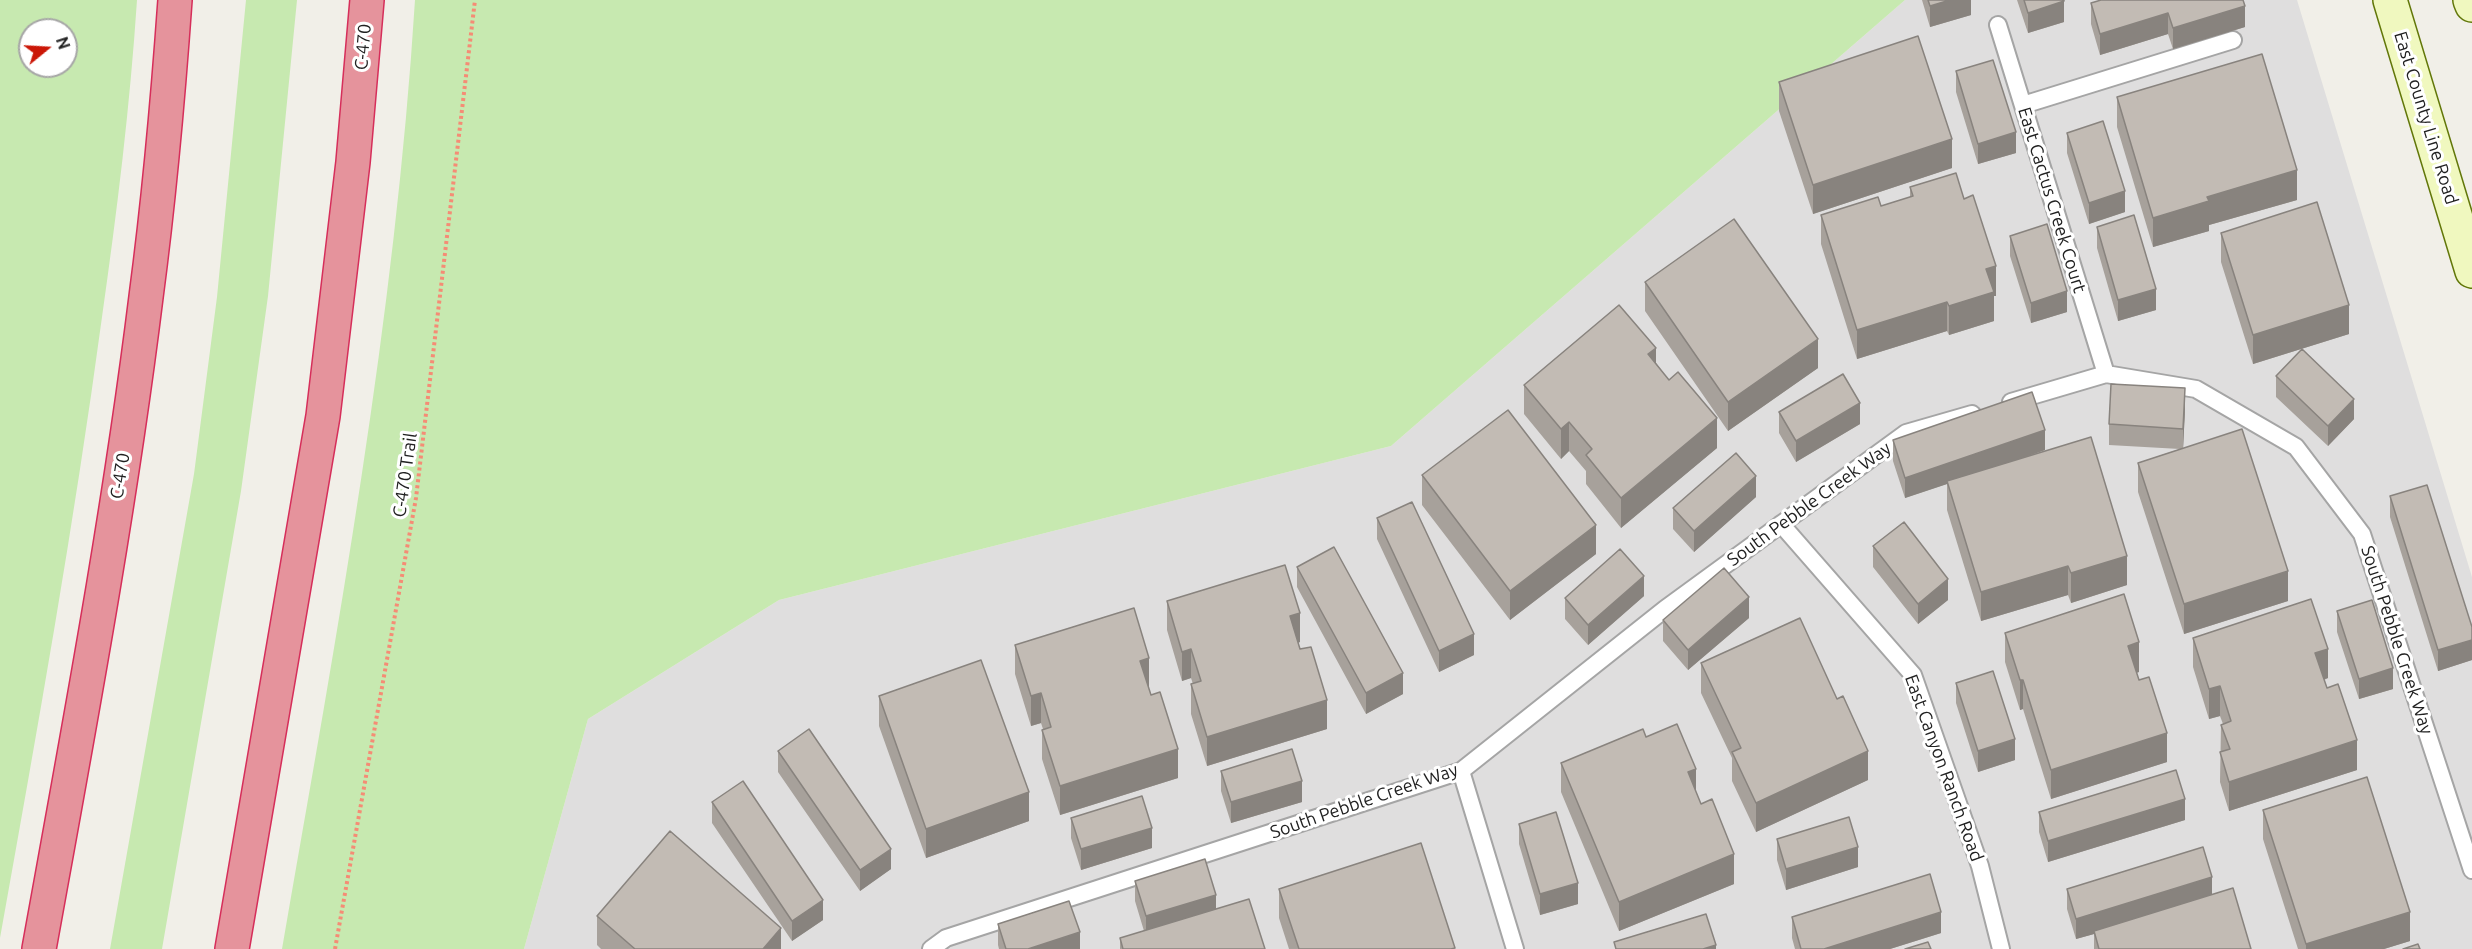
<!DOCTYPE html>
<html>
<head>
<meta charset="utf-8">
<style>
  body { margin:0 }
  #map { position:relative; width:2472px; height:949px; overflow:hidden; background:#f1efe8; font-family:Ubuntu,sans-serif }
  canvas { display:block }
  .north { position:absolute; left:18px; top:18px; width:60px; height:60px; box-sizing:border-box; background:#fff; border:2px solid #a6a6a6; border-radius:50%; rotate:72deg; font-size:16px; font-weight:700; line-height:24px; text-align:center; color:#212121 }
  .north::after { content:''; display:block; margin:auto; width:21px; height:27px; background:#cb1707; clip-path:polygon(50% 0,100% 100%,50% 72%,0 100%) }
</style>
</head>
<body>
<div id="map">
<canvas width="2472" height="949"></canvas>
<div class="north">N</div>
</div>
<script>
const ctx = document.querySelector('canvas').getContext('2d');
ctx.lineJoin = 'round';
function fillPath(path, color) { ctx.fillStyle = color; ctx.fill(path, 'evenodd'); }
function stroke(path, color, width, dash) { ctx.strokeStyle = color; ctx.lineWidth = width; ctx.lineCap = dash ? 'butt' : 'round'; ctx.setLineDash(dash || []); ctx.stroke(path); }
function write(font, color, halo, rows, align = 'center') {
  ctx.font = font + ' Ubuntu,sans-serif'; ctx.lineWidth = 6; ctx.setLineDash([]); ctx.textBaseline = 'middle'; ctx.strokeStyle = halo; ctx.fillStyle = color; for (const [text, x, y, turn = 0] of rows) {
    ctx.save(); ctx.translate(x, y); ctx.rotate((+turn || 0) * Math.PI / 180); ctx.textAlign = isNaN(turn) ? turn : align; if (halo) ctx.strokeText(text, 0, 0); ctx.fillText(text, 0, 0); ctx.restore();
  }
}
fillPath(new Path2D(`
  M1905 0H2297L2472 577V949H524L588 719 779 600 1391 446Z`), '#dfdede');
fillPath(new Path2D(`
  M0 0H137C130 106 117 212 102 317 74 525 37 732 0 938ZM30 30H66V66H30Z
  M246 0H297L268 296 241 491 162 949H110L194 474 217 297Z
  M415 0H1905L1391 446 779 600 588 719 524 949H282C337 634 395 319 415 0Z`), '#c7e9b0');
const service = new Path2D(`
  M1998 25 2106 374
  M2023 105 2233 40
  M2011 402 2106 374 2196 389 2296 447 2362 534 2472 870
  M1781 524 1913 675 1980 866 2001 949
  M1461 771 1515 949
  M931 949 946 938 1461 771 1665 609 1906 433 1972 414`);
const secondary = new Path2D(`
  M2390 0 2472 271
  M2470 0 2472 5`);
const motorway = new Path2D(`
  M39 949C78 733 119 516 146 297 159 199 168 99 175 0
  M232 949 323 416 353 162 367 0`);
stroke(service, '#a5a5a5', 20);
stroke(secondary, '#627709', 36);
stroke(motorway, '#d62e5a', 36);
stroke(new Path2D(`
  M335 949 416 498 475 0`), '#f58c75', 4, [3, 3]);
stroke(service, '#fff', 16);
stroke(secondary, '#f0f8bf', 33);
stroke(motorway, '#e5939c', 33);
fillPath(new Path2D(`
  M1922 0H1971V15L1930 27Z
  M2017 0H2064V22L2028 33Z
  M2101 0 2245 27 2173 49 2168 34 2100 55 2091 24V3Z
  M1956 71 2016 153 1978 164 1956 92Z
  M1779 82 1952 168 1813 214 1779 111Z
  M2117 97 2297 200 2209 225V231L2153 247 2117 127Z
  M2067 133 2125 212 2089 224 2067 153Z
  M1910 187 1964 199 1996 296H1994V321L1949 335 1947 331 1857 359 1821 244V215L1881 206 1910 197Z
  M2097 227 2156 310 2118 321 2097 248Z
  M2221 233 2349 334 2253 364 2221 262Z
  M2010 236 2067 312 2031 323 2010 256Z
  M1645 282 1818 368 1728 431 1645 311Z
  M1656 363 1717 448 1621 528 1586 484V471L1569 451 1561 459 1524 414V385Z
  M2276 376 2354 419 2328 446 2276 397Z
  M2185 409 2183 448 2288 601 2184 634 2138 492V463L2180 449 2109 445V424Z
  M1779 412 1860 424 1796 462 1779 433Z
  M1893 440 2045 450 2026 457 2127 585 2071 603 2068 595 1981 621 1947 510V484L1905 498 1893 461Z
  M1422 475 1596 554 1510 620 1422 505Z
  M2390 496 2472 627V660L2438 671 2390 517Z
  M1756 497 1694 552 1673 529V508Z
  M1377 518 1474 655 1439 672 1377 539Z
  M1873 546 1948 600 1918 624 1873 567Z
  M1297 567 1403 694 1366 714 1297 587Z
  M1644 596 1588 645 1565 619V598Z
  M1167 601 1300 642 1298 643 1327 729 1207 766 1191 714V684H1193L1191 678 1182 681 1167 630Z
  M2337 611 2393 689 2359 699 2337 632Z
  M1749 618 1688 670 1663 641V620Z
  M2005 633 2139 672 2136 673 2167 762 2051 799 2023 709 2020 710 2005 662Z
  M2193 638 2328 678 2324 680 2357 770 2229 811 2220 782 2221 725 2223 724 2220 716 2209 719 2193 667Z
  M1015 645 1149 687 1148 688 1178 778 1060 815 1042 759V730L1043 729 1041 723 1031 726 1015 674Z
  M1701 663 1868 780 1756 832 1732 781V758L1701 693Z
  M1956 683 2015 760 1978 772 1956 703Z
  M879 696 1029 821 926 858 879 726Z
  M1646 737 1696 792 1734 884 1619 931 1561 792V763Z
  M778 751 891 869 860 891 778 772Z
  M1221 771 1302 802 1231 823 1221 791Z
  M712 802 823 920 792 941 712 823Z
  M2263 810 2410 941 2384 949H2298L2263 839Z
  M2039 812 2185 820 2048 862 2039 832Z
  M1071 818 1152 848 1081 870 1071 838Z
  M1519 824 1578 904 1540 915 1519 844Z
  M1777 839 1858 867 1786 890 1777 860Z
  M1135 881 1216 909 1265 949H1120V938L1144 931 1135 901Z
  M1279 889 1455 949H1289L1279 918Z
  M2067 889 2212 895 2251 949H2094V934L2076 939 2067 909Z
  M597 916 781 949H601L597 945Z
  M1792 917 1941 933 1890 949H1795L1792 938Z
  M998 924 1080 949H999L998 945Z`), '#a7a19b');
fillPath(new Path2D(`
  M1950 0H1971V15L1930 27V6Z
  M2064 1V22L2028 33V13Z
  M2245 6V27L2173 49V28Z
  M2168 13V34L2100 55V34Z
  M2016 132V153L1978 164V144Z
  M1952 139V168L1813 214V185Z
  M2297 170V200L2209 225V231L2153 247V218L2207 197Z
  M2125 191V212L2089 224V203Z
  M1996 266V296H1994V321L1949 335V306L1986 269Z
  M2156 289V310L2118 321V300Z
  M2067 291V312L2031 323V303Z
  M1947 302V331L1857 359V330Z
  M2349 305V334L2253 364V335Z
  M1818 339V368L1728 431V402Z
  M1656 348V377L1648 354Z
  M2185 388V409L2183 450V429Z
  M2354 399V419L2328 446V426Z
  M1860 403V424L1796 462V441Z
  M1717 418V448L1621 528V498Z
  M1569 422V451L1561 459V429Z
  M2045 430V450L1948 484 1947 481V484L1905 498V478Z
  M1756 476V497L1694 552V531Z
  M1596 525V554L1510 620V591Z
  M2127 556V585L2071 603V573Z
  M2068 566V595L1981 621V592Z
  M2288 571V601L2184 634V604Z
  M1644 576V596L1588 645V625Z
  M1948 579V600L1918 624V604Z
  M1749 597V618L1688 670V650Z
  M1300 613V642L1290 645V616Z
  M1474 634V655L1439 672V651Z
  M2472 640V660L2438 671V650Z
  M2139 642V672L2128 675V646Z
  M1191 649V678L1182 681V652Z
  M2328 649V678L2315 682V653Z
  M1149 658V687L1140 690V661Z
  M2393 668V689L2359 699V679Z
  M1403 673V694L1366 714V693Z
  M2020 680H2023V709L2020 710Z
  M2220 686V716L2209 719V689Z
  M1041 693V723L1031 726V696Z
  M1327 700V729L1207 766V737Z
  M2167 733V762L2051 799V770Z
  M2015 739V760L1978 772V751Z
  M2357 740V770L2229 811V782Z
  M1178 749V778L1060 815V786Z
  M1868 751V780L1756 832V803Z
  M1696 769V798L1688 772Z
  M1302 781V802L1231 823V802Z
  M1029 792V821L926 858V829Z
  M2185 799V820L2048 862V841Z
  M1152 828V848L1081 870V849Z
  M1858 847V867L1786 890V869Z
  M891 849V869L860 891V870Z
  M1734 854V884L1619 931V902Z
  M2212 877V898L2094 931V934L2076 939V919Z
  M1578 883V904L1540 915V894Z
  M1216 895V916L1146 937V916Z
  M823 900V920L792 941V921Z
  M1941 912V933L1890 949H1824Z
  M2410 912V941L2384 949H2306V944Z
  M781 928V949H763Z
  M1080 932V949H1028Z
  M1716 945V949H1703Z`), '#88837e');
const building = new Path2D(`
  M1928 0H1950L1930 6Z
  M2024 0H2064V1L2028 13Z
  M2101 0H2243L2245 6 2173 28 2168 13 2100 34 2091 3Z
  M1918 36 1952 139 1813 185 1779 82Z
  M2262 54 2297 170 2207 197 2209 201 2153 218 2117 97Z
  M1993 60 2016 132 1978 144 1956 71Z
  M2103 121 2125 191 2089 203 2067 133Z
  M1956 173 1964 199 1973 195 1996 266 1986 269 1994 292 1949 306 1947 302 1857 330 1821 215 1878 197 1881 206 1913 196 1910 187Z
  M2317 202 2349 305 2253 335 2221 233Z
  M2134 215 2156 289 2118 300 2097 227Z
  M1734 219 1818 339 1728 402 1645 282Z
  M2047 224 2067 291 2031 303 2010 236Z
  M1619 305 1656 348 1648 354 1669 380 1678 372 1717 418 1621 498 1586 455 1592 449 1569 422 1561 429 1524 385Z
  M2302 349 2354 399 2328 426 2276 376Z
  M1843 374 1860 403 1796 441 1779 412Z
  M2111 384 2185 388 2183 429 2109 424Z
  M2032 392 2045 430 1905 478 1893 440Z
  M1508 410 1596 525 1510 591 1422 475Z
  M2242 429 2288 571 2184 604 2138 463Z
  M2091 437 2127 556 2071 573 2068 566 1981 592 1947 481Z
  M1736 453 1756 476 1694 531 1673 508Z
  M2427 485 2472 627V640L2438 650 2390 496Z
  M1412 502 1474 634 1439 651 1377 518Z
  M1904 522 1948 579 1918 604 1873 546Z
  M1334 547 1403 673 1366 693 1297 567Z
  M1620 549 1644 576 1588 625 1565 598Z
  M1285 565 1300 613 1290 616 1300 649 1311 647 1327 700 1207 737 1191 684 1201 681 1191 649 1182 652 1167 601Z
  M1724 568 1749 597 1688 650 1663 620Z
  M2124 594 2139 642 2128 646 2139 680 2149 677 2167 733 2051 770 2023 680H2020L2005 633Z
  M2311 599 2328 649 2315 653 2327 688 2338 684 2357 740 2229 782 2220 752 2230 749 2221 725 2231 721 2220 686 2209 689 2193 638Z
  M2372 600 2393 668 2359 679 2337 611Z
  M1134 608 1149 658 1140 661 1151 695 1160 692 1178 749 1060 786 1042 730 1051 727 1041 693 1031 696 1015 645Z
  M1800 618 1837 699 1843 696 1868 751 1756 803 1732 752 1741 748 1701 663Z
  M981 660 1029 792 926 829 879 696Z
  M1993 671 2015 739 1978 751 1956 683Z
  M1677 724 1696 769 1688 772 1701 804 1712 799 1734 854 1619 902 1561 763 1643 729 1646 737Z
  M809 729 891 849 860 870 778 751Z
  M1292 749 1302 781 1231 802 1221 771Z
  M2176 770 2185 799 2048 841 2039 812Z
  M2367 777 2410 912 2306 944 2263 810Z
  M743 781 823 900 792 921 712 802Z
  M1142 796 1152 828 1081 849 1071 818Z
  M1556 812 1578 883 1540 894 1519 824Z
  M1849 817 1858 847 1786 869 1777 839Z
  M670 831 781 928 763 949H635L597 916Z
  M1421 843 1455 948 1451 949H1299L1279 889Z
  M2203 847 2212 877 2076 919 2067 889Z
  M1205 859 1216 895 1146 916 1135 881Z
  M1930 874 1941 912 1824 949H1801L1792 917Z
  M2233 888 2251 949H2099L2094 931Z
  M1249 899 1265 949H1123L1120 938Z
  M1069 901 1080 932 1028 949H1006L998 924Z
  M1706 914 1716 945 1703 949H1616L1614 942Z
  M1928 942 1931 949H1905Z
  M2418 944 2420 949H2403Z`);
fillPath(building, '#c2bbb4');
stroke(building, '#88837e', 1.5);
write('18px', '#212121', '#fff', [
  ["C-470",363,47,-85],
  ["East County Line Road",2426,118,73],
  ["East Cactus Creek Court",2052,200,73],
  ["C-470 Trail",405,475,-82],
  ["C-470",120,476,-81],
  ["South Pebble Creek Way",1809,504,-36],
  ["South Pebble Creek Way",2397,640,72],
  ["East Canyon Ranch Road",1944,768,70],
  ["South Pebble Creek Way",1364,801,-19]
]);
</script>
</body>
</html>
